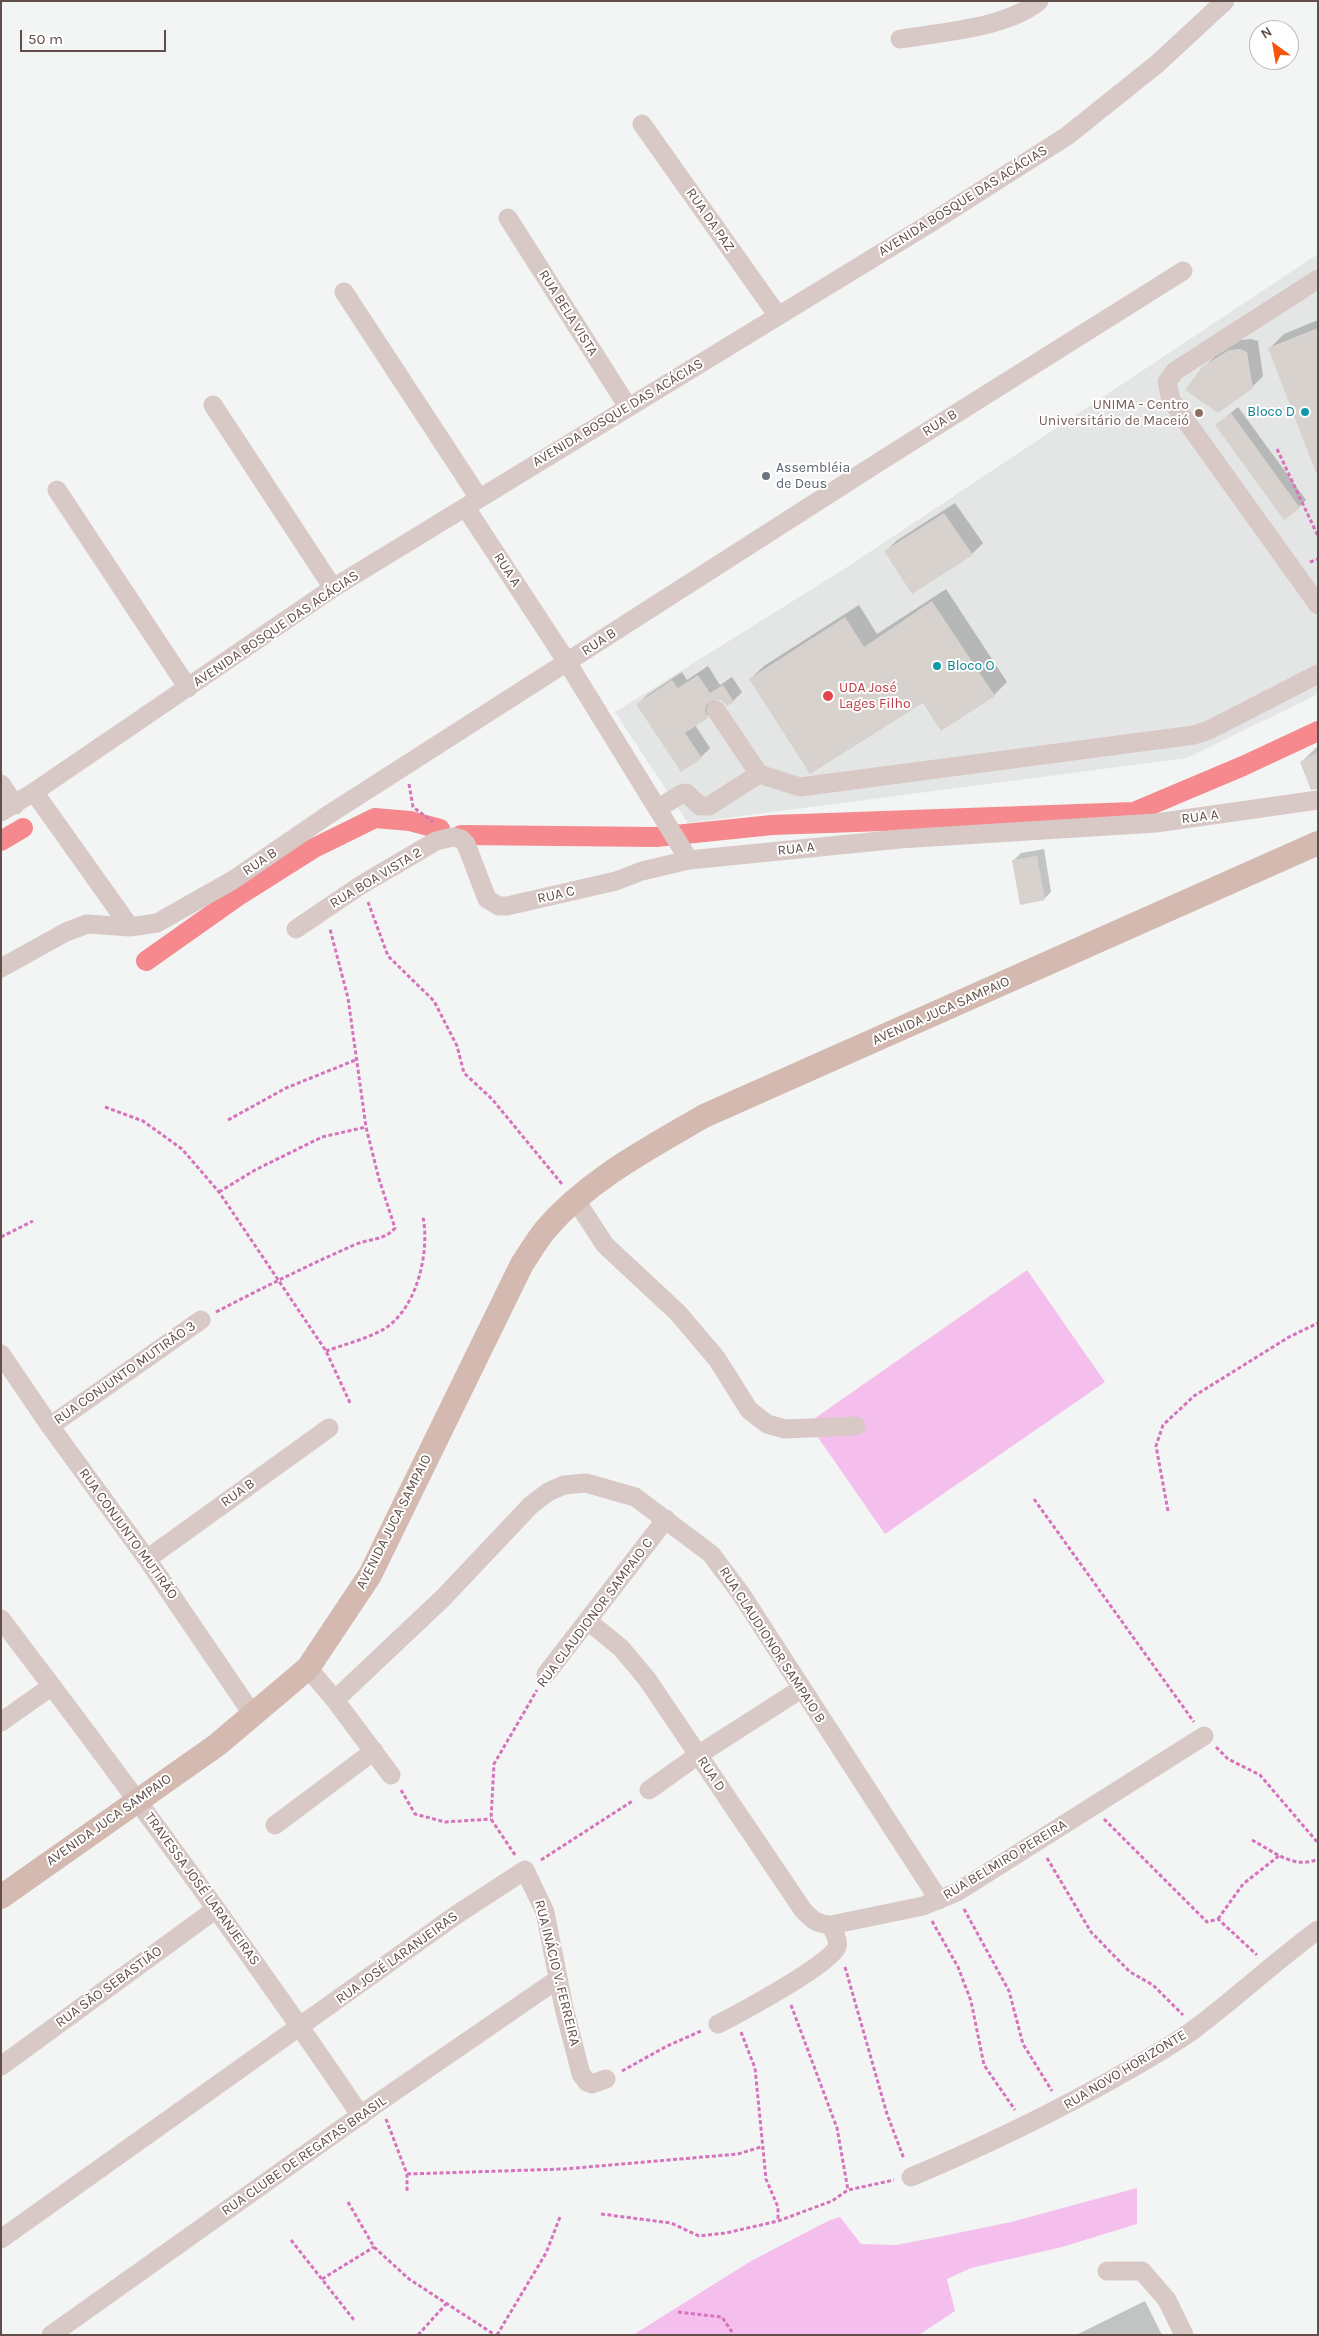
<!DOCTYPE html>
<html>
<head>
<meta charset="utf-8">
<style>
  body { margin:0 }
  #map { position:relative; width:1319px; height:2336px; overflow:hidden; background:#f2f5f4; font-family:Karla,sans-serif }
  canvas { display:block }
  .frame { position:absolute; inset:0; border:2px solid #624e48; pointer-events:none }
  .north { position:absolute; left:1249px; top:20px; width:50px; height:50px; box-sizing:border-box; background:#fff; border:1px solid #c0b8b6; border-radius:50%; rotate:328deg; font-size:14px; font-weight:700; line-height:20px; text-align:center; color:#624e48 }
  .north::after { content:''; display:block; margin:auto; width:18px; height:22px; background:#f6550b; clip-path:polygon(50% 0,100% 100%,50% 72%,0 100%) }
  .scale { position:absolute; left:20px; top:30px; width:146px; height:22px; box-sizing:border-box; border:2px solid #624e48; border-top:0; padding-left:6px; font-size:15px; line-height:18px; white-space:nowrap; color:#624e48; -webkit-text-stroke:4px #fff; paint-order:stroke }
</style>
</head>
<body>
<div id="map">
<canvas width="1319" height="2336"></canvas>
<div class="frame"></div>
<div class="north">N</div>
<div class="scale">50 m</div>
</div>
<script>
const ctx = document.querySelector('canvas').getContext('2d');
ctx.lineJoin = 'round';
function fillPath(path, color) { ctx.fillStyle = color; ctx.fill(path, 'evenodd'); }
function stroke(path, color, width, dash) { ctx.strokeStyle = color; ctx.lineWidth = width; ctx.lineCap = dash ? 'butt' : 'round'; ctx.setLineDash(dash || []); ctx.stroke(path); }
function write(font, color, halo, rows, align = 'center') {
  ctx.font = font + ' Karla,sans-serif'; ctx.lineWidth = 4; ctx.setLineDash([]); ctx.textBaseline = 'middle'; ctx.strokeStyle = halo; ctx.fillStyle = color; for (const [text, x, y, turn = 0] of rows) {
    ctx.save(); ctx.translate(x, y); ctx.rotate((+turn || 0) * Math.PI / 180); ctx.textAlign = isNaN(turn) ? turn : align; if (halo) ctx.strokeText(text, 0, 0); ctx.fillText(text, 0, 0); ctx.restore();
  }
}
fillPath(new Path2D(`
  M1318 254V694L1187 758 688 823 615 712 841 571Z`), '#e4e6e5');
fillPath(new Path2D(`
  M1027 1270 1105 1382 885 1534 808 1423Z
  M1137 2188V2224L1062 2247 971 2268 947 2279 955 2311 919 2335H633L751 2261 828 2221 840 2217 861 2244 896 2245 943 2236 1011 2222Z`), '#f4bfed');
fillPath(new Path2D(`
  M1318 320V474L1270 348 1284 334Z
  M1251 339 1258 341 1263 376 1252 387 1203 368 1215 356 1241 340Z
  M1238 407 1306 500 1299 507 1216 425Z
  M955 503 983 543 972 554 885 552 896 541Z
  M946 589 1007 682 994 695 923 701 750 679 764 666 859 605 877 634Z
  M708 666 720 685 732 677 742 692 733 701 714 699 717 708 695 725 710 748 701 757 637 705 647 695 682 672 687 680Z
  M1318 746V789L1301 762Z
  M1044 849 1051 892 1044 899 1014 860 1021 853Z
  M1145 2301 1162 2335H1076Z`), '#0003');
stroke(new Path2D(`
  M461 835 656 837 772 825 1134 812 1243 766 1318 731
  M1 841 23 828
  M146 961 238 896 314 848 375 818 410 821 440 829`), '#f5898d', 20);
fillPath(new Path2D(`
  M1318 328V473H1316L1268 348Z
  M1240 349 1247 352 1253 388 1218 413 1185 390 1202 367 1229 350Z
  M1231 413 1300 508 1284 520 1215 425Z
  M944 513 973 555 912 594 884 551Z
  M932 601 995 696 941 731 923 703 810 774 749 679 845 617 864 647Z
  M698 675 710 693 723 685 734 702 727 706 721 700 715 699 706 705 705 711 708 718 685 733 702 758 681 772 636 704 672 680 678 688Z
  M1318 752V789L1311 790 1300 762Z
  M1037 856 1045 900 1020 905 1012 860Z`), '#d8d2ce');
stroke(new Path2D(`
  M1277 449 1318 536
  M1310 562 1318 559
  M409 784 413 807 433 822
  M368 902 388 956 434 1001 457 1046 464 1073 492 1099 562 1184
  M105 1107 143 1121 182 1149 219 1192 326 1351 351 1405
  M228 1120 286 1088 358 1059
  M219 1192 255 1170 322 1137 366 1127
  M1 1237 33 1221
  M216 1312C262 1288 307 1266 354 1245 370 1238 384 1241 395 1228L379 1179 366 1127 348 998 330 929
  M326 1351C343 1345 369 1338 384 1329 417 1309 430 1252 423 1217
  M1034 1499 1194 1722
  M1168 1511 1156 1446 1163 1425 1194 1396 1289 1337 1318 1323
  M1216 1747 1228 1759 1260 1775 1318 1843
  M401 1790 415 1814 445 1822 491 1819
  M1104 1819 1207 1922 1218 1919 1257 1955
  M1252 1840C1273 1851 1294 1870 1318 1859
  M515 1855 491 1819 494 1764 537 1690
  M1047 1858 1091 1932 1130 1972 1153 1985 1183 2015
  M541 1860 634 1800
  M964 1909 1009 1991 1023 2044 1052 2091
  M1218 1919 1243 1884 1280 1855
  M932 1921 958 1967 971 2001 984 2065 1015 2110
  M845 1967 887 2114 904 2159
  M791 2005 837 2128 848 2190
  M741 2032 755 2068 766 2179 778 2207V2221
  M622 2071 667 2046 701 2031
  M386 2119 407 2174V2192
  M407 2174 564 2169 738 2154 761 2147
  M348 2202 374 2247 409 2279 495 2335
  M601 2214 671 2223 699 2236 726 2233 778 2221 832 2201 848 2190 894 2180
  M291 2240 354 2320
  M322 2279 374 2247
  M678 2312 722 2317 734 2335
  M418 2335 446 2304
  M497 2335 546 2253 560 2217`), '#d673bc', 3, [4, 2.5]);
stroke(new Path2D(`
  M900 39C942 32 1007 28 1039 1
  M642 124 778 316
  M508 218 628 407
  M1318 279 1175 371 1167 382 1171 400 1318 605
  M344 292 479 498
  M213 405 333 588
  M57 490 188 688
  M466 508 567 662 689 860
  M716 710 759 774 800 787 1194 735 1209 730 1318 674
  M1 784 15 805
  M34 792 130 927
  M659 808 681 794 686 793 700 806H709L759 774
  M1 812 34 792 333 588 932 222 1067 136 1157 64 1225 1
  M296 929 361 885 436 841 453 837 461 839 466 844 487 899 499 906H507L616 881 642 871 689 860 900 839 1156 823 1318 800
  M1 968 66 932 87 924 130 927 157 923 233 880 328 815 879 462 1183 271
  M575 1199 605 1245 678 1313 717 1359 749 1410 767 1424 785 1429 856 1426
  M1 1354 50 1426 147 1559 253 1715
  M50 1426 201 1320
  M147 1559 329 1428
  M1 1619C125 1782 246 1946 361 2116
  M588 1621 621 1648 647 1679 803 1910C812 1920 817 1924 831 1925
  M308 1668 335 1700 443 1598 531 1505 548 1492 564 1485 586 1483 635 1497 711 1554 741 1594 939 1900
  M546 1674 666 1519
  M335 1700 391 1775
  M1 1722 52 1686
  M649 1790 698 1755 801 1689
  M275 1825 374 1751
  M718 2024C738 2014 831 1964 837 1947 839 1940 833 1931 831 1925L923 1906 957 1892 1204 1736
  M1 2066 216 1909
  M911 2177C980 2148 1047 2116 1113 2079 1141 2063 1170 2047 1196 2028 1238 1996 1276 1961 1318 1930
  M1 2239 456 1915 525 1870 545 1912 564 2008 581 2074 587 2082 592 2084 606 2079
  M1107 2271H1142L1167 2300 1184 2335
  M51 2335 379 2102 558 1979`), '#d8c9c6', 19);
stroke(new Path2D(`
  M1 1897 217 1745 308 1668 370 1575 522 1264C530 1252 537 1240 546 1229 589 1179 648 1149 704 1116L1318 843`), '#d3b9b0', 24);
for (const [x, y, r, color] of [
  [1305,412,5,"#0f9aa8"],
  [1199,413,5,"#8d6e63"],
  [766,476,5,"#6b7280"],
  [937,666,5,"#0f9aa8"],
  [828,696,6,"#e0444e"]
]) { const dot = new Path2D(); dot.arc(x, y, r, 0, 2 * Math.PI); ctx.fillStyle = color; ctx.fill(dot); stroke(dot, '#fff', 2); }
write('14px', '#624e48', '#fff', [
  ["AVENIDA BOSQUE DAS ACÁCIAS",963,201,-32],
  ["RUA DA PAZ",710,220,55],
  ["RUA BELA VISTA",568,313,58],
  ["AVENIDA BOSQUE DAS ACÁCIAS",618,413,-31],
  ["RUA B",940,423,-32],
  ["RUA A",507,570,57],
  ["AVENIDA BOSQUE DAS ACÁCIAS",276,629,-34],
  ["RUA B",599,642,-33],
  ["RUA A",1200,817,-7],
  ["RUA A",796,849,-6],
  ["RUA B",260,862,-34],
  ["RUA BOA VISTA 2",376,878,-31],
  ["RUA C",556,895,-13],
  ["AVENIDA JUCA SAMPAIO",941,1011,-24],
  ["RUA CONJUNTO MUTIRÃO 3",125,1373,-35],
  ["RUA B",238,1493,-36],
  ["AVENIDA JUCA SAMPAIO",394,1522,-63],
  ["RUA CONJUNTO MUTIRÃO",128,1534,54],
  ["RUA CLAUDIONOR SAMPAIO C",595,1613,-53],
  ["RUA CLAUDIONOR SAMPAIO B",772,1645,57],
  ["RUA D",711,1774,56],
  ["AVENIDA JUCA SAMPAIO",109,1820,-35],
  ["RUA BELMIRO PEREIRA",1005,1860,-31],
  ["TRAVESSA JOSÉ LARANJEIRAS",202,1889,54],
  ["RUA JOSÉ LARANJEIRAS",397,1958,-36],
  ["RUA INÁCIO V. FERREIRA",557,1973,76],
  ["RUA SÃO SEBASTIÃO",109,1987,-36],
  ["RUA NOVO HORIZONTE",1125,2070,-31],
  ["RUA CLUBE DE REGATAS BRASIL",304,2156,-35]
]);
write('14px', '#785e54', '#fff', [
  ["UNIMA - Centro",1189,405],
  ["Universitário de Maceió",1189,421]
], 'right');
write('14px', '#0d838f', '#fff', [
  ["Bloco D",1295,412],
  ["Bloco O",947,666,"left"]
], 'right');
write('14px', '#5b616d', '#fff', [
  ["Assembléia",776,468],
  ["de Deus",776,484]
], 'left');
write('14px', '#be3a42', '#fff', [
  ["UDA José",839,688],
  ["Lages Filho",839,704]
], 'left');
</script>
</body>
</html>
